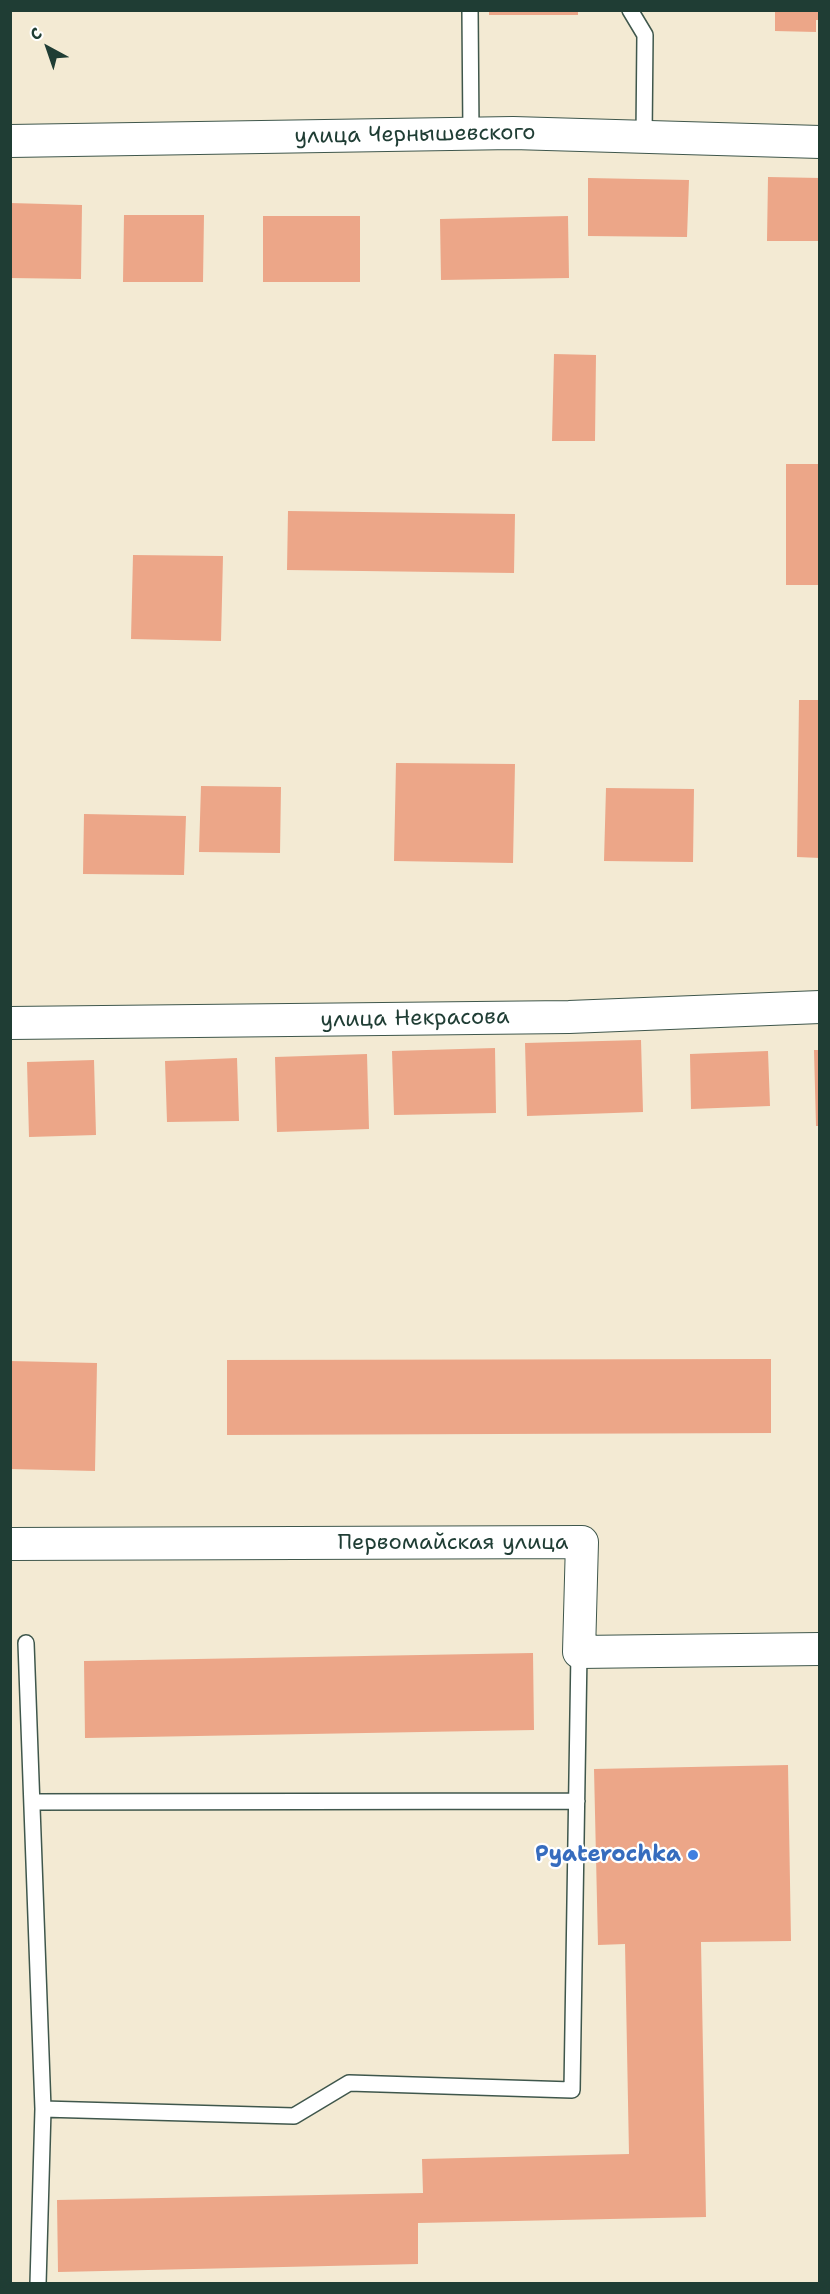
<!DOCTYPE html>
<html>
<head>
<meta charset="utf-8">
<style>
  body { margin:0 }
  #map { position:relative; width:830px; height:2294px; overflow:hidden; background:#f3ead3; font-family:"Shantell Sans",sans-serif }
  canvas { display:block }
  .frame { position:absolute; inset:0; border:12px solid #1f3d34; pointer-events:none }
  .north { position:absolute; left:18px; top:18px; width:60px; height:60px; -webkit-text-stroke:4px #fff; paint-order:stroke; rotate:320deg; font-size:16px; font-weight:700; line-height:24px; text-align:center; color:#1f3d34 }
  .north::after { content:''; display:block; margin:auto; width:21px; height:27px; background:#1f3d34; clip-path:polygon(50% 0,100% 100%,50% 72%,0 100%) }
</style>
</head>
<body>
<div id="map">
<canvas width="830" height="2294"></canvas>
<div class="frame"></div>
<div class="north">С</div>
</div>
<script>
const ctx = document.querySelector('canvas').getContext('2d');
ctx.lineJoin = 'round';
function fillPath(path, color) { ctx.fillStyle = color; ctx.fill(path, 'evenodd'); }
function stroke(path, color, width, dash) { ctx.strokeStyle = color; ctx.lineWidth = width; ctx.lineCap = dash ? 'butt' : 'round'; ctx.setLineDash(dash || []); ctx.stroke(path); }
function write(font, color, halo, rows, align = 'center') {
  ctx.font = font + ' "Shantell Sans",sans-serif'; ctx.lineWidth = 4.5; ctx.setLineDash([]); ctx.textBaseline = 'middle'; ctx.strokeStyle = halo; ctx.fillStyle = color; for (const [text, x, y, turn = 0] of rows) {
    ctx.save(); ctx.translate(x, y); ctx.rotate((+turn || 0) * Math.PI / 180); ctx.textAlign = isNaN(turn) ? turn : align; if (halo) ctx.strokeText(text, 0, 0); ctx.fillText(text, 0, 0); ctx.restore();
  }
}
fillPath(new Path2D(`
  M489 10H578V15H489Z
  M775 10H820V20H816V32L775 31Z
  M768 177 820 178V241H767Z
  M588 178 689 180 687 237 588 236Z
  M10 203 82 205 81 279 10 278Z
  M124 215H204L203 282H123Z
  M263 216H360V282H263Z
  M568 216 569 278 441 280 440 219Z
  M554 354 596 355 595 441H552Z
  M786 464H820V585H786Z
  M288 511 515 514 514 573 287 570Z
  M133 555 223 556 221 641 131 639Z
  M799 700H820V858L797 857Z
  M396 763 515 764 513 863 394 861Z
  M201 786 281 787 280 853 199 852Z
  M606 788 694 789 693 862 604 861Z
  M84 814 186 816 184 875 83 874Z
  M641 1040 643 1112 527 1116 525 1043Z
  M495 1048 496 1113 394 1115 392 1051Z
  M814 1050H820V1126H816Z
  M768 1051 770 1106 691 1109 690 1054Z
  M367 1054 369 1129 277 1132 275 1057Z
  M237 1058 239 1121 167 1122 165 1061Z
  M94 1060 96 1135 29 1137 27 1062Z
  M771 1359V1433L227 1435V1360Z
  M10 1361 97 1363 95 1471 10 1469Z
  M533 1653 534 1730 85 1738 84 1661Z
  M788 1765 791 1941 701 1942 706 2217 418 2223V2264L58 2272 57 2200 423 2193 422 2159 629 2154 625 1944 598 1945 594 1769Z`), '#eca688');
const service = new Path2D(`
  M470 10 471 134
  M630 10 645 35 644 137
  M26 1643 43 2109 294 2116 349 2083 572 2090 579 1652
  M32 1802 577 1801
  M38 2284 43 2109`);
const minor = new Path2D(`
  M10 141 513 133 820 142
  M10 1023 569 1017 820 1007
  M10 1544 582 1542 579 1652 820 1649`);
stroke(service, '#3f574c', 18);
stroke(minor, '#3f574c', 34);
stroke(service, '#fff', 15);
stroke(minor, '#fff', 32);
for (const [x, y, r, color] of [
  [693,1855,6,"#3f7fe0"]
]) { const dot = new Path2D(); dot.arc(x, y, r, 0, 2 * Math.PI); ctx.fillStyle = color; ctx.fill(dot); stroke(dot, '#fff', 2); }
write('22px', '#1f3d34', '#fff', [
  ["улица Чернышевского",415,135,-1],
  ["улица Некрасова",415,1019,-1],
  ["Первомайская улица",453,1543]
]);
write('bold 22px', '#366cbe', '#fff', [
  ["Pyaterochka",681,1855]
], 'right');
</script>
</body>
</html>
